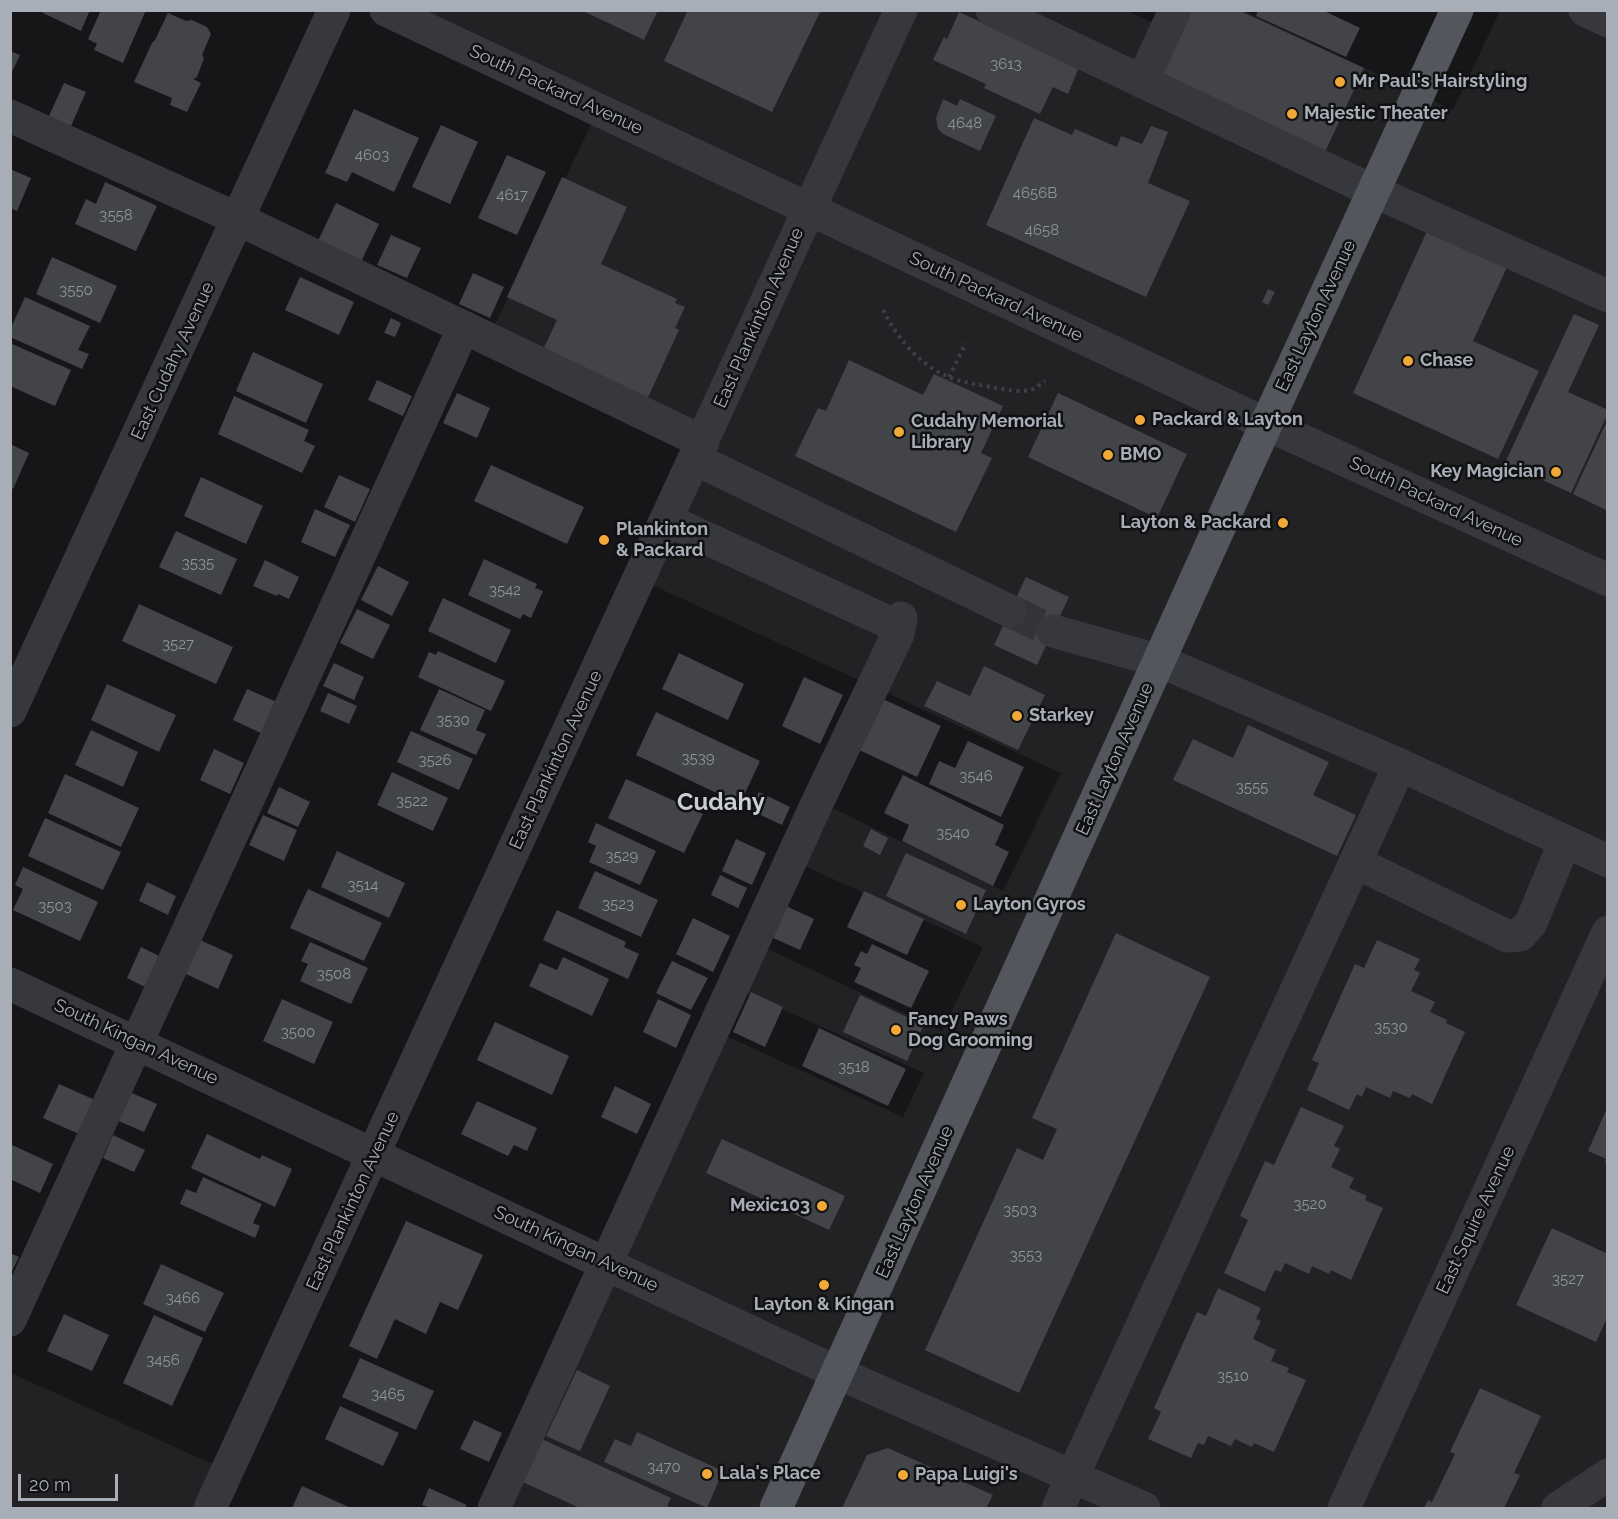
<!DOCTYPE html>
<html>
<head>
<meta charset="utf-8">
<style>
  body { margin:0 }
  #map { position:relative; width:1618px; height:1519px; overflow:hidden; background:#161618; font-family:Raleway,sans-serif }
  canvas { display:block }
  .frame { position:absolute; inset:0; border:12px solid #a8aeb8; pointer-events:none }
  .scale { position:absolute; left:18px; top:1474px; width:100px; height:27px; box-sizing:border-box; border:3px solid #a8aeb8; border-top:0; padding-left:8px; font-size:18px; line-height:21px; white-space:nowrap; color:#a8aeb8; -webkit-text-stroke:4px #111113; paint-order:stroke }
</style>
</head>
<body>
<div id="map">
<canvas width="1618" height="1519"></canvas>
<div class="frame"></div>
<div class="scale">20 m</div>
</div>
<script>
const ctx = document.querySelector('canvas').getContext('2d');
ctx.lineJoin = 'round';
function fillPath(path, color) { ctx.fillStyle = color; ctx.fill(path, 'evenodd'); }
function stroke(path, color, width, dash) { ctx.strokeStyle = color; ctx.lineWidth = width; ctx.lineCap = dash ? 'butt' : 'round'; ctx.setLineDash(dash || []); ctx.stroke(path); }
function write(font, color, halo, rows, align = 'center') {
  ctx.font = font + ' Raleway,sans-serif'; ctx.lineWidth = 5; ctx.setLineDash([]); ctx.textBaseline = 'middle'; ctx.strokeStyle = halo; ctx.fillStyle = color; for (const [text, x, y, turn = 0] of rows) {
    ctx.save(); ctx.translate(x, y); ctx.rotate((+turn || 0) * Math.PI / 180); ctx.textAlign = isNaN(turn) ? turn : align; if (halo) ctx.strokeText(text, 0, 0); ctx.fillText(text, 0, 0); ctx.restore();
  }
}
fillPath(new Path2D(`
  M1126 10 1166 29 1175 11H1245L1453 110 1500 11H1607V1508H494L713 1030 903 1117 924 1073 733 987 753 942 942 1031 983 947 791 860 818 801 1003 891 1061 773 639 579 703 442 488 339 598 110 386 11Z
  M11 1373 228 1471 210 1508H11Z`), '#222225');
fillPath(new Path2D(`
  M44 10H90L81 31 43 13Z
  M101 10H146L123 63 94 50 97 44 88 39Z
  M581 10H658L644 40Z
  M688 10H821L772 112 664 61Z
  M1188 10H1238L1364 68 1325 152 1158 75Z
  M1258 10H1322L1360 28 1346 57 1256 16Z
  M959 12 1079 67 1068 94 1053 87 1040 114 984 88 986 84 933 60 944 37 947 39Z
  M168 13 186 21 192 20 207 27 211 34 202 55 204 58 197 77 193 79 201 83 187 112 170 105 172 98 134 82 152 43 155 40Z
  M10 51 20 55 10 76Z
  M64 83 86 92 71 126 49 116Z
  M943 99 957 106 960 99 996 116 980 151 943 134 938 129 936 118Z
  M354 109 419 138 394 192 352 172 347 182 325 173Z
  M1034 118 1072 135 1075 129 1117 147 1121 136 1142 144 1151 126 1168 132 1148 183 1190 201 1146 297 986 225Z
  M441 125 478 142 450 204 412 187Z
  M507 155 546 172 517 235 478 218Z
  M10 169 31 178 17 211 10 208Z
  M562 177 627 207 601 264 677 299 675 303 685 307 675 328 679 330 645 404 540 356 557 320 507 297Z
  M105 182 157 206 136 251 75 224 86 199 96 204Z
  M336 203 379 224 360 264 317 243Z
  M1428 229 1508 265 1473 341 1539 371 1498 459 1353 393Z
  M391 235 421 248 407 278 377 265Z
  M52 257 117 286 100 323 36 294Z
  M473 273 504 287 490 318 459 304Z
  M300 277 354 302 339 335 285 310Z
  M1268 289 1275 292 1268 305 1262 302Z
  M25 297 90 326 78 350 89 354 82 369 10 337V330Z
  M1574 314 1599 325 1568 392 1608 410V413L1571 493 1505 463Z
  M391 318 401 323 395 337 384 333Z
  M10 343 71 370 55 406 10 386Z
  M253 352 323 384 306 423 236 391Z
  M849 360 923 395 934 374 1003 406 981 453 992 458 956 532 795 456 818 408 826 411Z
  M377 380 412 396 403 416 368 400Z
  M457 393 490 408 477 438 443 423Z
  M1058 393 1187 454 1157 518 1028 457Z
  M234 396 309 430 304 441 315 446 302 473 218 434Z
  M1605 425 1608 426V506L1606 510 1573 494Z
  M10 444 29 453 13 489 10 487Z
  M491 465 584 507 567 544 474 501Z
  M339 475 370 489 355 522 324 507Z
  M201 477 263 506 246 544 184 516Z
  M315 509 350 525 335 557 301 542Z
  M176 531 237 559 221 595 159 567Z
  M484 559 537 584 535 588 543 591 531 618 523 614 520 619 468 595Z
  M265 560 299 577 289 599 278 594 277 596 253 586Z
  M378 566 409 582 392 616 361 600Z
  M1026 577 1069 597 1037 665 994 645Z
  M443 598 511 630 496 663 428 631Z
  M139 604 233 647 216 684 122 641Z
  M357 609 390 625 373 659 340 643Z
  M438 651 505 681 491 711 418 677 429 652 436 655Z
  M679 653 744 684 728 720 662 689Z
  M334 663 364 677 354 700 323 686Z
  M984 666 1045 695 1018 750 924 706 937 681 970 696Z
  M804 677 843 695 820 744 782 726Z
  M107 684 176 715 159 752 91 720Z
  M247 689 279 703 265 735 233 720Z
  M439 689 485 710 476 730 486 734 476 755 420 730Z
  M328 693 357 706 349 724 320 711Z
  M881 698 941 726 917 777 857 749Z
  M656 712 760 761 740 804 636 755Z
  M1248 725 1329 762 1313 795 1356 815 1337 856 1173 780 1193 739 1233 758Z
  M91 730 138 752 123 787 75 765Z
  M411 731 473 759 459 790 397 762Z
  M968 741 1024 767 1001 817 929 784 939 761 955 768Z
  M214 749 244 763 230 794 200 780Z
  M392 772 448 798 433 831 377 805Z
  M65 774 139 808 121 847 48 813Z
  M903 775 1004 825 995 845 1009 852 993 886 902 841 909 825 884 813Z
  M626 779 703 814 684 853 608 818Z
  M279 787 310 802 298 827 267 813Z
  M759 792 790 807 782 825 750 810Z
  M263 815 297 830 284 861 249 845Z
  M45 818 121 852 103 890 28 856Z
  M596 823 656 851 640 885 589 862 596 846 588 842Z
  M871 829 888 838 880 855 863 846Z
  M736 839 766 853 752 885 722 871Z
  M337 851 405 883 389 918 321 887Z
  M906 853 986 890 966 934 886 896Z
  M23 867 98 902 80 941 13 910 23 889 15 885Z
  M595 871 658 900 641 937 578 908Z
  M720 875 747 888 738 908 711 895Z
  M147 882 176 896 168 915 139 901Z
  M308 889 382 923 364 961 290 928Z
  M864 891 924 919 907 955 847 927Z
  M786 906 814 919 800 950 771 937Z
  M557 910 626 942 624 947 639 954 628 979 543 940Z
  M693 918 730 936 713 972 676 954Z
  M1116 933 1210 977 1019 1393 925 1350 1017 1148 1043 1160 1057 1129 1032 1118Z
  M200 940 233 955 218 989 184 973Z
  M1377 940 1420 959 1414 970 1420 973 1411 991 1435 1002 1430 1012 1447 1020 1446 1023 1465 1032 1432 1104 1412 1094 1410 1098 1393 1091 1390 1098 1366 1087 1362 1097 1357 1094 1349 1110 1307 1090 1319 1063 1312 1060 1355 964 1364 968Z
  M310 942 368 968 351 1004 300 981 308 964 301 961Z
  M872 944 929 971 911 1008 854 982 861 968 854 965 861 951 867 954Z
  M141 947 161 957 147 988 127 978Z
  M563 957 609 979 592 1016 529 986 540 963 557 970Z
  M672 961 708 978 691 1010 656 993Z
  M751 992 783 1007 765 1047 733 1032Z
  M860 995 924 1025 907 1061 843 1032Z
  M282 999 333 1022 314 1064 263 1041Z
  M658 999 691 1015 676 1048 643 1032Z
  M495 1022 569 1056 552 1095 477 1060Z
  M819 1028 906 1069 888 1106 802 1066Z
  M59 1084 95 1100 79 1134 43 1118Z
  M615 1086 651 1104 637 1134 601 1117Z
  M127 1091 157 1104 144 1132 114 1119Z
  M477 1101 537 1128 527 1151 514 1145 508 1156 461 1134Z
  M1608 1106V1164L1605 1162 1606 1159 1588 1151Z
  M1301 1107 1344 1126 1334 1146 1340 1149 1331 1167 1354 1178 1349 1188 1367 1196 1365 1200 1383 1208 1351 1280 1331 1270 1329 1274 1312 1266 1309 1274 1285 1263 1281 1272 1275 1270 1265 1292 1224 1273 1248 1220 1240 1216 1265 1161 1274 1165Z
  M207 1134 260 1159 262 1155 292 1169 275 1207 191 1168Z
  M113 1135 145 1150 134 1172 103 1158Z
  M722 1139 845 1196 829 1230 706 1173Z
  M10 1144 53 1164 40 1193 10 1179Z
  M203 1177 262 1204 253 1223 260 1226 255 1238 180 1204 186 1189 196 1193Z
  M406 1221 483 1255 458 1310 440 1302 426 1334 395 1319 377 1359 349 1346Z
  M1552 1228 1608 1254V1316L1596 1342 1516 1305Z
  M10 1253 19 1257 10 1275Z
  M161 1264 224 1293 205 1332 143 1304Z
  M1218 1288 1261 1308 1256 1319 1261 1321 1253 1339 1276 1350 1271 1361 1289 1368 1287 1372 1306 1380 1274 1452 1254 1443 1252 1447 1235 1439 1231 1446 1208 1436 1204 1445 1198 1443 1191 1458 1148 1439 1161 1412 1154 1408 1197 1312 1206 1316Z
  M64 1314 109 1335 92 1371 47 1351Z
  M154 1315 203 1338 172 1406 123 1383Z
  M360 1358 434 1391 416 1430 342 1397Z
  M577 1370 610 1386 580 1451 546 1436Z
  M1480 1388 1541 1416 1514 1473 1520 1475 1504 1508H1424L1428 1500 1432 1502 1455 1454 1450 1452Z
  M340 1406 399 1433 383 1466 325 1439Z
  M474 1420 502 1433 489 1462 460 1449Z
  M637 1432 723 1471 707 1508 604 1462 615 1439 631 1446Z
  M535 1436 671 1498 667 1506 672 1508H580L516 1479Z
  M888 1448 993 1495 986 1508H842L867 1455Z
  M302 1486 351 1508H292Z
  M429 1488 467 1505 465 1508H431L422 1505Z`), '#424448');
stroke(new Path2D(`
  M1010 611 1053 631`), '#333438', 33, [33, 16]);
stroke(new Path2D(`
  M883 310C897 338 920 366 951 378 965 383 981 385 996 388 1007 390 1023 393 1033 389 1037 387 1042 383 1045 381
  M949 377 966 343`), '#3d4044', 4, [3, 4.5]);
stroke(new Path2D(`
  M386 10 1266 424 1608 580
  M992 10 1373 191 1608 296
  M1585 10 1608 21
  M1142 82 1175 10
  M10 116 238 219 703 442
  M695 459 1010 611
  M667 520 890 623 898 634
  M1053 631 1160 661 1400 765 1608 861
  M10 711 334 10
  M1355 862 1507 936 1520 935 1531 923 1565 841
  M10 984 838 1373 1144 1508
  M10 1320 464 327
  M210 1508 901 10
  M494 1508 818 801 898 634 901 618
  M1058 1508 1400 765
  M1344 1508 1608 932
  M1558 1508 1608 1475`), '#37383d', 33);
stroke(new Path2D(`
  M776 1508 1242 477 1457 10`), '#53565c', 33);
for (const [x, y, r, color] of [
  [1340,82,6,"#f0a837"],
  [1292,114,6,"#f0a837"],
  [1408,361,6,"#f0a837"],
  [1140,420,6,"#f0a837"],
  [899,432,6,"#f0a837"],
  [1108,455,6,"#f0a837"],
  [1556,472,6,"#f0a837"],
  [1283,523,6,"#f0a837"],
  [604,540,6,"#f0a837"],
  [1017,716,6,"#f0a837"],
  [961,905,6,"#f0a837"],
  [896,1030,6,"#f0a837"],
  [822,1206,6,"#f0a837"],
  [824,1285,6,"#f0a837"],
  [707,1474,6,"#f0a837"],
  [903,1475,6,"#f0a837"]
]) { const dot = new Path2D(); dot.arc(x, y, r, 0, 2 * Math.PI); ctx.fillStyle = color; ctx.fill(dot); stroke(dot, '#111113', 2); }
write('15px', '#8e949c', null, [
  ["3613",1006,64],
  ["4648",965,123],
  ["4603",372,155],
  ["4656B",1035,193],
  ["4617",512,195],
  ["3558",116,215],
  ["4658",1042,230],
  ["3550",76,290],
  ["3535",198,563],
  ["3542",505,590],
  ["3527",178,644],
  ["3530",453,720],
  ["3539",698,758],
  ["3526",435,760],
  ["3546",976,776],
  ["3555",1252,787],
  ["3522",412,801],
  ["3540",953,833],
  ["3529",622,856],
  ["3514",363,885],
  ["3523",618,904],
  ["3503",55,906],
  ["3508",334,974],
  ["3530",1391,1027],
  ["3500",298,1032],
  ["3518",854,1067],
  ["3520",1310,1204],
  ["3503",1020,1210],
  ["3553",1026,1255],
  ["3527",1568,1279],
  ["3466",183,1298],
  ["3456",163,1360],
  ["3510",1233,1376],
  ["3465",388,1394],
  ["3470",664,1467]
]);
write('bold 18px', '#a8aeb8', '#111113', [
  ["Mr Paul's Hairstyling",1352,82],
  ["Majestic Theater",1304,114],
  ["Chase",1420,361],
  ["Packard & Layton",1152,420],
  ["Cudahy Memorial",911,422],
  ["Library",911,443],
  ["BMO",1120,455],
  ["Key Magician",1544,472,"right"],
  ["Layton & Packard",1271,523,"right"],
  ["Plankinton",616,530],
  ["& Packard",616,551],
  ["Starkey",1029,716],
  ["Layton Gyros",973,905],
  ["Fancy Paws",908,1020],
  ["Dog Grooming",908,1041],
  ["Mexic103",810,1206,"right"],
  ["Layton & Kingan",824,1305,"center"],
  ["Lala's Place",719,1474],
  ["Papa Luigi's",915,1475]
], 'left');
write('18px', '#a8aeb8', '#111113', [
  ["South Packard Avenue",556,90,25],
  ["South Packard Avenue",996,297,25],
  ["East Layton Avenue",1316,316,-65],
  ["East Plankinton Avenue",759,318,-66],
  ["East Cudahy Avenue",173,361,-65],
  ["South Packard Avenue",1436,502,25],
  ["East Layton Avenue",1115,759,-66],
  ["East Plankinton Avenue",556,760,-65],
  ["South Kingan Avenue",136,1042,25],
  ["East Plankinton Avenue",353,1201,-65],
  ["East Layton Avenue",915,1202,-66],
  ["East Squire Avenue",1476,1220,-65],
  ["South Kingan Avenue",576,1249,25]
]);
write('bold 24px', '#c9cdd4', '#111113', [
  ["Cudahy",721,803]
]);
</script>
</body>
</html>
